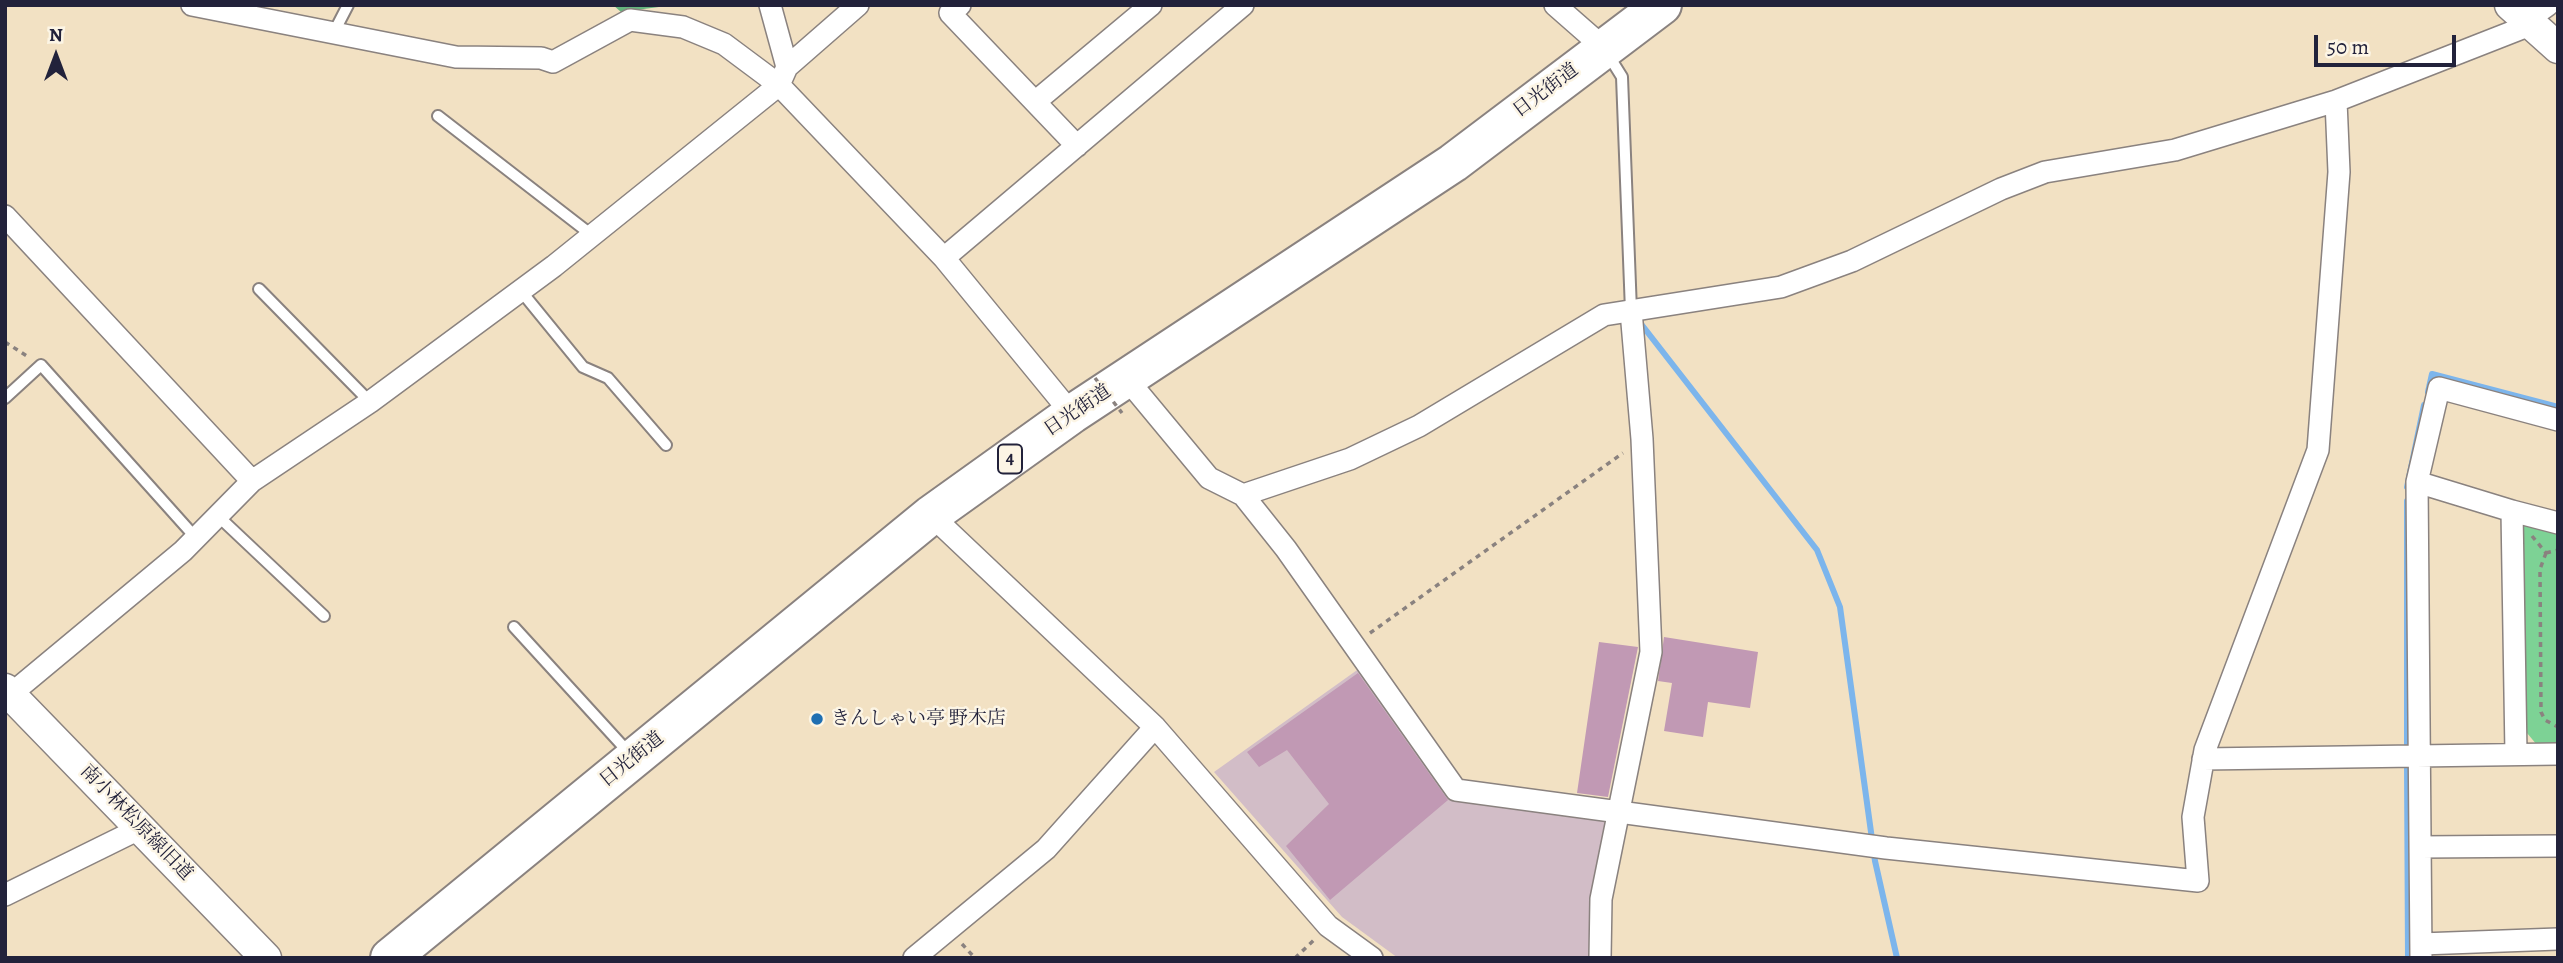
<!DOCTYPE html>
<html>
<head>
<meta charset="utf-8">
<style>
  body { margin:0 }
  #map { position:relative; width:2563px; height:963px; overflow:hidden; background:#f2e1c3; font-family:Alegreya,serif }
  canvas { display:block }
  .frame { position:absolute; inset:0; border:7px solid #22223b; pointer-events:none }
  .north { position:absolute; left:21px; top:21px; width:70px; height:70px; -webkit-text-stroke:5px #fcf5e5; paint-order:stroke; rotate:0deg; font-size:19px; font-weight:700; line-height:28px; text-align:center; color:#22223b }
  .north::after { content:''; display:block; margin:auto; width:24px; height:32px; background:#22223b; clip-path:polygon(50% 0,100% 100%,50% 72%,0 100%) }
  .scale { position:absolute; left:2314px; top:35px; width:142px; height:32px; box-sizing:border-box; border:4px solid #22223b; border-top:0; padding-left:9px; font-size:21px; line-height:24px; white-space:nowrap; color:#22223b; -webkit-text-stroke:5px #fcf5e5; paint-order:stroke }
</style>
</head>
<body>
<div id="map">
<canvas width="2563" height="963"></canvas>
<div class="frame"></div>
<div class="north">N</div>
<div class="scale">50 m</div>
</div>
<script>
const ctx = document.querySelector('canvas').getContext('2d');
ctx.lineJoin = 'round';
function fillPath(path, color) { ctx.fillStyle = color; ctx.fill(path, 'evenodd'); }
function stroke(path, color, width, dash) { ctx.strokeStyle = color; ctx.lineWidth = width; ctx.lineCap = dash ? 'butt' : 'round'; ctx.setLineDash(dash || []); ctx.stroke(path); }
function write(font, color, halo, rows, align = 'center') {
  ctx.font = font + ' Alegreya,"Noto Serif JP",serif'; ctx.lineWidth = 5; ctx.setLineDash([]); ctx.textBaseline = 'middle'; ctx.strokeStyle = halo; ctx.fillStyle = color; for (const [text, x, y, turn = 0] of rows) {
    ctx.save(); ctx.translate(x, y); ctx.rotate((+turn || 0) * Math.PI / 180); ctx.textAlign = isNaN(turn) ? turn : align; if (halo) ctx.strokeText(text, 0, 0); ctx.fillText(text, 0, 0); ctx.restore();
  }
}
fillPath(new Path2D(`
  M1360 668 1459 796 1613 816 1594 958H1398L1342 917 1214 772Z`), '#d2bdc7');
fillPath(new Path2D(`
  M2522 524 2558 532V745H2537L2527 733Z`), '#7dd295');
fillPath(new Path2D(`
  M613 5H674L621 12Z`), '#66b47e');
stroke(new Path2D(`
  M1638 320 1817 550 1840 607 1875 861 1897 958
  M2428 392 2432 374 2558 407
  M2407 487 2424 405
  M2407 501V748
  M2407 763 2408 958`), '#7cb5ec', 6);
fillPath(new Path2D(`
  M1664 637 1758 652 1750 708 1708 702 1703 737 1664 731 1672 683 1658 681Z
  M1599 642 1638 647 1608 797 1577 793Z
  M1358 673 1448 800 1330 900 1286 846 1329 804 1287 750 1259 767 1247 752Z`), '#c199b4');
const lane = new Path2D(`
  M333 34 348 5
  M1607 53 1622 77 1631 311
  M438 116 593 236
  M259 289 370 402
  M521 291 583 367 608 378 666 445
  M5 398 41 365 196 538
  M218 516 324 616
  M514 627 630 754`);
const street = new Path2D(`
  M192 5 456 57 541 58 553 62 630 20 683 27 724 44 779 85 944 258 1072 414
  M770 5 787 67
  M960 5 950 13 1077 146
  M1555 5 1604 48
  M2526 21 2548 5
  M1035 102 1151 5
  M5 216 252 481
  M944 258 1243 5
  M1126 378 1209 478 1243 495 1286 549 1456 790 1886 848 2198 881 2193 817 2205 750 2318 450 2339 172 2336 101
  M2417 482 2512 511 2516 754
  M1243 495 1350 459 1419 426 1604 315 1781 287 1852 261 2001 189 2045 172 2175 150 2336 101 2530 25
  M2512 511 2558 523
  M931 515 1155 727 1328 926 1372 958
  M11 694 183 551 252 481 370 402 554 266 779 85 787 67 858 5
  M2203 759 2558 754
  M2420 847 2558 846
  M5 895 141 828
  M2421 944 2558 939
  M914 958 1046 849 1155 727
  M1600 958 1601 899 1651 652 1642 439 1631 311
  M2421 958 2417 482 2439 388 2558 420`);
const secondary = new Path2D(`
  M2510 5 2558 48
  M5 689 266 958`);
const highway = new Path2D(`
  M390 958 931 515 1072 414 1453 163 1662 5`);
stroke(lane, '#8a827f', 14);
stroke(street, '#8a827f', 24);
stroke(secondary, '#8a827f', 33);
stroke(highway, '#8a827f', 42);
stroke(new Path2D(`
  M5 342 30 358
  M2532 536 2546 553
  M2546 553 2540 569 2541 712 2545 720 2558 727
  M2546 553 2558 550
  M1370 633 1623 453
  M962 944 975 958
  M1295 958 1314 940`), '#8a827f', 3.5, [5, 5]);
stroke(lane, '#fff', 10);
stroke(street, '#fff', 21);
stroke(secondary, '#fff', 30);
stroke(highway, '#fff', 38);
stroke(new Path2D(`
  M1095 378 1122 413`), '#8a827f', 3.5, [5, 5]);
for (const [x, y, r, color] of [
  [817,719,7,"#1f6fb2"]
]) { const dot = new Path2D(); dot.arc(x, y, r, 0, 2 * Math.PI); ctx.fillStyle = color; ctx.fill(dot); stroke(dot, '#fcf5e5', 2.5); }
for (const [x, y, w] of [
  [1010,459,24]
]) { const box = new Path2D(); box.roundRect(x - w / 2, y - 14.5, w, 29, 5); ctx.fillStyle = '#fcf5e5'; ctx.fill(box); stroke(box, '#22223b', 2); }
write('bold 18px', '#22223b', null, [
  ["4",1010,459]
]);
write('19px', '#22223b', '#fcf5e5', [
  ["日光街道",1546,91,-37],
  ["日光街道",1078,411,-34],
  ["日光街道",632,760,-39],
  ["南小林松原線旧道",136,823,46]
]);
write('19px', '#22223b', '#fcf5e5', [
  ["きんしゃい亭 野木店",831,719]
], 'left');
</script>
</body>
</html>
